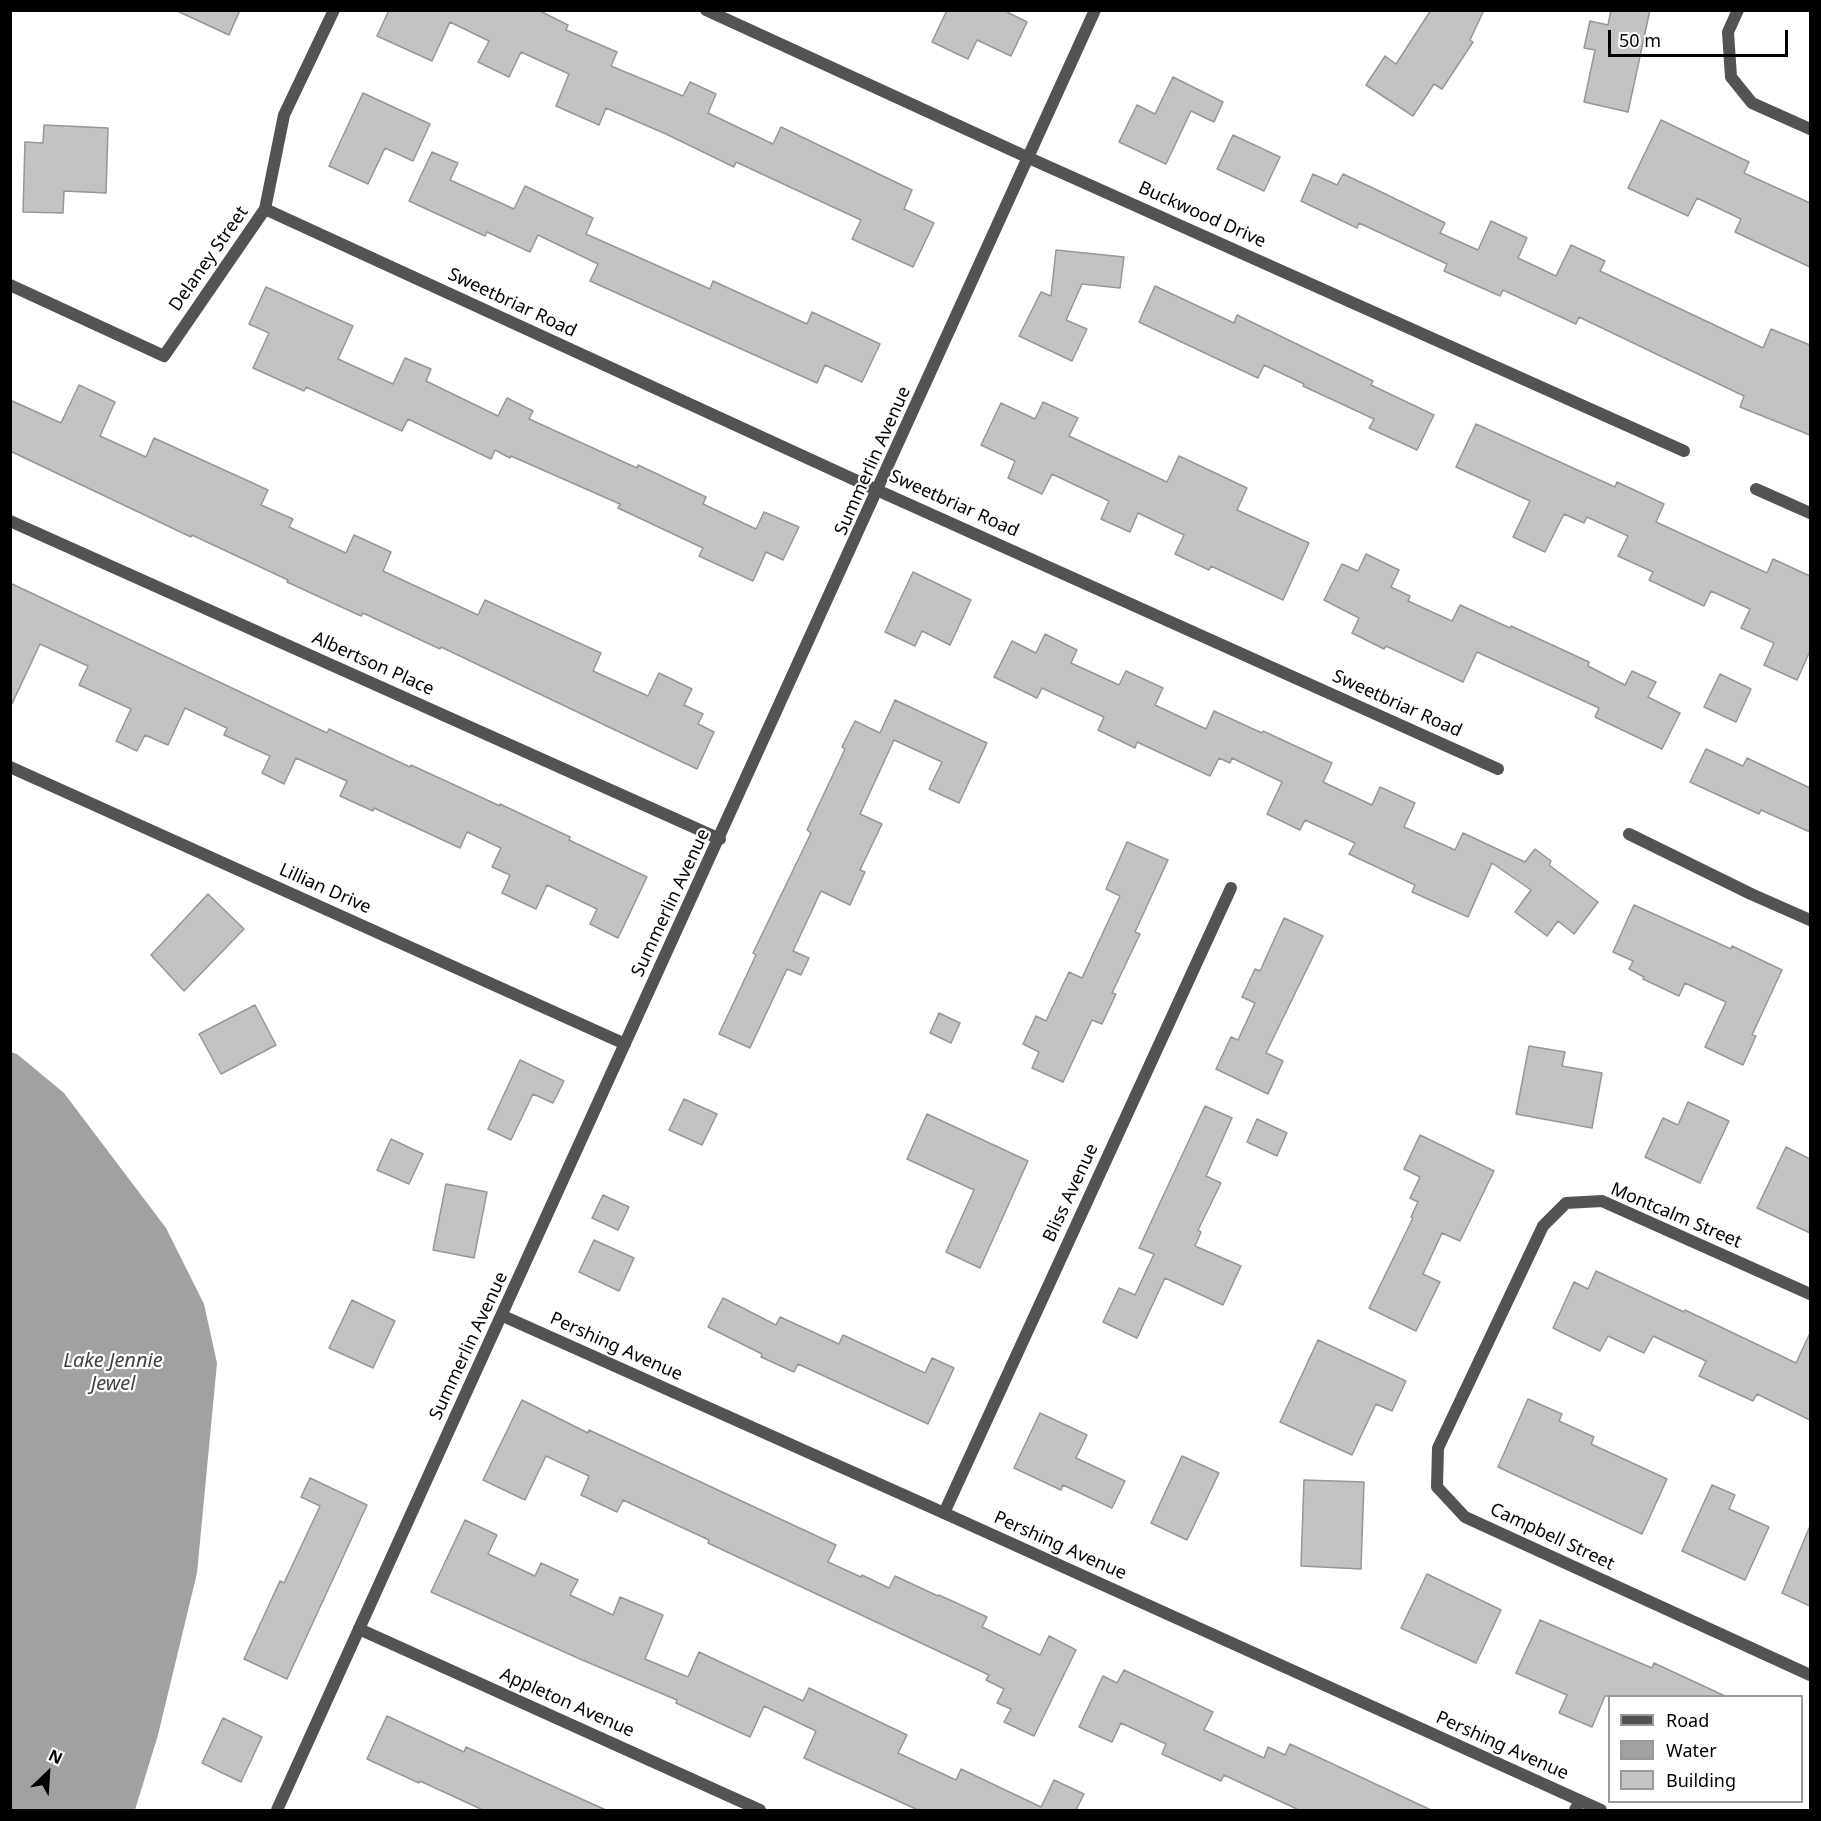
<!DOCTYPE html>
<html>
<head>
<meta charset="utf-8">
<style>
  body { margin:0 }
  #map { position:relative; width:1821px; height:1821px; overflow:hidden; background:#fff; font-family:"Noto Sans",sans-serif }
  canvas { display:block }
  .frame { position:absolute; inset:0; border:12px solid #000; pointer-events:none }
  .legend { position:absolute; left:1608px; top:1695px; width:195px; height:108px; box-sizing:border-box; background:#fff; border:2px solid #999; margin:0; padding:8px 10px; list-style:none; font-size:18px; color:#000 }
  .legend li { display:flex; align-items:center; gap:12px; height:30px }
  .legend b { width:30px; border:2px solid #999 }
  .north { position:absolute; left:18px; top:1743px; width:60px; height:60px; -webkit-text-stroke:4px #fff; paint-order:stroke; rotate:25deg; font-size:16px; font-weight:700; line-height:24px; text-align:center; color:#000 }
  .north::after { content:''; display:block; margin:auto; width:21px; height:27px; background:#000; clip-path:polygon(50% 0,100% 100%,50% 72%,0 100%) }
  .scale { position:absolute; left:1608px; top:30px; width:180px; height:27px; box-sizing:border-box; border:3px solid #000; border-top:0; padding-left:8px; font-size:18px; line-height:21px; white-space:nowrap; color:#000; -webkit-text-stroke:4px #fff; paint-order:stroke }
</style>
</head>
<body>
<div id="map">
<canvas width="1821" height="1821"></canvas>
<div class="frame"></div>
<ul class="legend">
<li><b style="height:8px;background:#535353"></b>Road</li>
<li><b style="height:16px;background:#a1a1a1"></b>Water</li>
<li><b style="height:16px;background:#c3c3c3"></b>Building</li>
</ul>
<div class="north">N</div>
<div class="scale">50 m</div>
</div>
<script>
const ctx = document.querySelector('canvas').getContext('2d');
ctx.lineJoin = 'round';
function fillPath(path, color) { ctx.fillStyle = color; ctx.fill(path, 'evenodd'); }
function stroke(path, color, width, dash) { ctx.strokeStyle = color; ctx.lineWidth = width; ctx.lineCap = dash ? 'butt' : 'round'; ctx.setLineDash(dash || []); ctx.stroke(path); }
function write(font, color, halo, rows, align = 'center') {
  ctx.font = font + ' "Noto Sans",sans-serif'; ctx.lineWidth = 4.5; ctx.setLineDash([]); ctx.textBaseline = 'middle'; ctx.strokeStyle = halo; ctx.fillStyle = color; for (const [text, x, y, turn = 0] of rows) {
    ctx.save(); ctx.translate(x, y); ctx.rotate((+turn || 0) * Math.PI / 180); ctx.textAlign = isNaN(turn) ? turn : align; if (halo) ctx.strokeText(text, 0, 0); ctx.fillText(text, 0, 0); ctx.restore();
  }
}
fillPath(new Path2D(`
  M10 1052 17 1054 64 1093 166 1228 204 1304 217 1363 197 1573 158 1735 135 1810H11Z`), '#a1a1a1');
const building = new Path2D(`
  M175 10H240L229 35Z
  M389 10H538L568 25 566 30 617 52 611 66 683 96 690 82 716 94 708 113 773 144 781 127 912 190 904 209 934 223 913 267 852 239 861 220 736 162 734 167 666 134 606 108 599 125 556 106 569 74 521 52 509 77 478 62 489 41 450 22 432 61 377 36Z
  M947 10H1003L1027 22 1011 56 977 40 968 59 932 42Z
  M1431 10H1484L1470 40 1473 42 1442 89 1434 84 1413 116 1366 85 1385 56 1396 64Z
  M1611 10H1650L1628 112 1584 102 1595 50 1584 48 1590 21 1608 25Z
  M1173 77 1223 102 1214 122 1191 111 1166 164 1119 142 1137 105 1155 114Z
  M363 93 430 124 413 161 385 148 368 184 329 166Z
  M1661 120 1749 162 1744 173 1810 203V267L1735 232 1741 219 1697 198 1688 216 1628 188Z
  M44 125 108 128 106 193 64 191 63 213 23 212 25 142 43 143Z
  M1233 135 1280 157 1264 191 1217 169Z
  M432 152 458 163 450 180 514 209 525 186 593 218 586 234 710 289 713 281 807 324 812 312 880 344 862 382 825 365 817 383 590 281 598 264 538 235 530 252 487 232 485 236 409 201Z
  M1313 174 1337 185 1343 174 1375 189 1445 223 1440 233 1478 250 1491 221 1527 238 1518 258 1556 276 1571 245 1605 261 1600 271 1763 348 1771 329 1810 345V435L1740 407 1744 396 1579 317 1576 324 1503 290 1500 296 1444 271 1447 264 1359 223 1357 228 1301 201Z
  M1056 250 1124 257 1120 288 1082 284 1066 320 1087 329 1072 361 1019 336 1041 292 1051 296Z
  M1155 286 1234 323 1237 315 1373 381 1371 385 1434 415 1417 450 1369 428 1374 419 1303 386 1304 384 1264 365 1258 378 1139 322Z
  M266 287 353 326 338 359 393 384 405 358 431 369 426 381 498 416 507 398 533 411 529 419 637 468 638 465 706 497 703 504 756 529 764 512 799 527 783 560 766 552 753 581 699 556 703 548 618 508 620 504 511 456 510 458 495 450 491 459 408 419 402 431 306 387 304 391 253 368 269 333 249 324Z
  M79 385 115 402 100 436 146 457 154 438 268 490 261 505 293 519 289 527 346 553 354 535 391 552 383 571 478 615 485 600 601 653 593 671 648 696 659 673 692 689 684 705 703 714 698 724 714 732 697 769 441 647 440 649 363 613 361 616 287 582 288 580 192 535 191 537 10 451V400L61 423Z
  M1043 402 1078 418 1069 436 1167 482 1179 456 1247 488 1237 510 1309 543 1283 600 1211 566 1209 570 1175 554 1184 535 1138 513 1130 532 1101 519 1109 501 1052 474 1042 494 1008 478 1015 461 981 445 1001 403 1035 419Z
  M1476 424 1615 487 1617 482 1664 504 1656 522 1767 573 1773 559 1810 576V651L1797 680 1764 665 1774 643 1741 628 1750 609 1711 591 1704 606 1649 580 1653 572 1618 556 1628 536 1587 517 1584 523 1564 514 1545 552 1513 537 1530 501 1456 467Z
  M1366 554 1399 570 1391 587 1410 596 1408 601 1452 621 1460 605 1510 628 1511 626 1589 662 1588 666 1625 685 1632 671 1656 682 1648 697 1680 713 1662 749 1595 717 1599 708 1477 652 1463 682 1386 646 1384 649 1352 633 1359 618 1324 600 1342 564 1358 571Z
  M913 572 971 600 950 645 922 631 915 646 885 632Z
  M10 583 327 733 329 729 410 767 411 765 500 806V804L570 837 569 840 647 877 618 938 590 924 597 909 547 885 536 909 502 893 510 875 492 867 501 848 467 832 460 848 374 808 373 811 340 796 347 781 296 758 284 784 262 773 270 756 224 735 227 728 185 708 168 745 145 735 137 751 116 741 131 709 79 685 88 666 40 644 10 708Z
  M1045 634 1077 650 1071 663 1119 685 1126 671 1163 688 1155 705 1206 729 1214 711 1262 733 1263 731 1332 763 1323 782 1372 805 1380 787 1415 803 1404 827 1455 850 1463 833 1525 862 1535 849 1551 861 1549 865 1598 902 1574 934 1558 921 1547 936 1515 912 1531 890 1492 863 1468 917 1412 892 1415 885 1349 854 1355 843 1305 820 1300 830 1267 814 1282 782 1232 758 1230 763 1219 758 1210 776 1137 742 1135 748 1098 730 1104 717 1042 688 1037 698 994 677 1012 641 1036 653Z
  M1720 674 1751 689 1736 722 1704 707Z
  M895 700 987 743 959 803 929 789 942 762 894 740 860 814 882 824 860 870 865 872 850 905 821 891 793 951 809 958 801 975 787 969 750 1048 719 1034 756 955 753 953 811 833 807 830 845 749 842 747 855 721 880 733Z
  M1706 749 1743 766 1747 758 1810 788V832L1761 810 1759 814 1690 782Z
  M1127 842 1168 860 1135 932 1140 934 1112 993 1116 994 1102 1024 1092 1020 1063 1082 1032 1068 1039 1052 1023 1044 1036 1016 1046 1021 1069 972 1082 978 1120 896 1106 889Z
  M208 894 244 929 184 991 151 955Z
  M1634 905 1731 949 1732 946 1782 970 1752 1035 1756 1036 1743 1065 1705 1047 1726 1002 1685 983 1679 996 1643 979 1644 977 1629 969 1633 961 1613 952Z
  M1284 918 1323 936 1266 1053 1283 1061 1268 1094 1216 1069 1231 1037 1238 1040 1255 1003 1242 997 1255 969 1260 971Z
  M255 1005 276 1045 221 1074 199 1034Z
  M939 1013 960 1023 951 1043 930 1033Z
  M1529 1046 1565 1052 1562 1066 1602 1073 1592 1128 1516 1114Z
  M520 1060 564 1081 553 1103 533 1094 511 1140 488 1129Z
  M684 1099 717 1114 702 1145 669 1130Z
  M1688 1102 1729 1121 1700 1183 1645 1157 1663 1118 1678 1125Z
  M1205 1106 1232 1118 1206 1176 1221 1183 1198 1230 1201 1232 1195 1246 1241 1266 1223 1305 1165 1278 1137 1338 1103 1322 1119 1288 1135 1295 1154 1254 1139 1248Z
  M927 1114 1028 1161 980 1268 946 1252 974 1190 907 1159Z
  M1257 1119 1287 1133 1277 1156 1247 1142Z
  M1420 1135 1494 1171 1460 1241 1442 1233 1423 1274 1440 1282 1416 1331 1369 1308 1413 1218 1411 1217 1418 1202 1410 1198 1420 1177 1404 1169Z
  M391 1139 423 1154 409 1184 377 1170Z
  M1786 1147 1810 1159V1233L1757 1208Z
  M446 1184 487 1192 474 1258 433 1250Z
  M603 1195 629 1207 618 1230 592 1218Z
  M594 1240 634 1258 619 1291 579 1272Z
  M1596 1271 1684 1312 1685 1310 1796 1363 1810 1333V1420L1757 1394 1753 1401 1699 1376 1706 1361 1653 1336 1644 1353 1608 1336 1600 1351 1553 1328 1574 1282 1588 1289Z
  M723 1298 776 1325 780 1317 839 1344 843 1335 925 1373 932 1358 954 1368 928 1424 798 1364 794 1372 761 1357 762 1354 708 1327Z
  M352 1300 395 1321 373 1368 329 1348Z
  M1318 1340 1406 1381 1392 1411 1376 1404 1352 1455 1280 1422Z
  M1528 1399 1562 1414 1559 1421 1594 1437 1591 1444 1667 1479 1642 1534 1498 1467Z
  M522 1400 588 1433 589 1430 836 1545 828 1562 861 1577 862 1575 889 1588 895 1576 938 1596 939 1595 987 1617 982 1627 1040 1655 1049 1636 1076 1650 1034 1736 1004 1722 1011 1709 997 1703 1004 1689 986 1680 989 1675 708 1543 709 1540 623 1500 617 1512 581 1495 589 1476 546 1456 525 1500 483 1480Z
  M1040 1413 1087 1435 1076 1458 1125 1481 1112 1508 1063 1485 1061 1490 1014 1468Z
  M1182 1456 1219 1473 1187 1540 1151 1523Z
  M310 1478 367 1505 287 1679 244 1659 280 1581 284 1583 320 1506 301 1497Z
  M1304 1480 1364 1482 1361 1569 1301 1566Z
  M1712 1485 1735 1495 1729 1509 1769 1527 1745 1580 1682 1551Z
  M465 1520 497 1535 488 1554 535 1576 541 1563 578 1580 570 1595 613 1615 620 1597 663 1615 645 1659 688 1677 699 1652 803 1701 809 1688 907 1735 898 1753 956 1780 961 1769 1041 1807 1054 1780 1084 1794 1076 1810H918L804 1758 816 1731 764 1706 750 1737 676 1703 677 1700 580 1659 431 1592Z
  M1810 1526V1606L1782 1593Z
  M1427 1574 1501 1610 1476 1663 1401 1628Z
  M1540 1620 1652 1668 1654 1663 1725 1696H1605L1592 1727 1559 1713 1567 1695 1516 1673Z
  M1124 1670 1213 1712 1204 1730 1264 1758 1268 1747 1285 1755 1290 1744 1431 1810H1299L1224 1775 1221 1781 1162 1754 1166 1744 1121 1723 1112 1742 1079 1727 1103 1676 1117 1683Z
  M387 1716 464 1752 466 1747 606 1810H483L420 1781 419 1783 367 1759Z
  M223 1718 262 1737 241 1782 202 1763Z`);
fillPath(building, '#c3c3c3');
stroke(building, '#979797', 1.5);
stroke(new Path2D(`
  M706 10 1029 158 1684 451
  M1738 10 1728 32 1731 77 1752 103 1810 129
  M265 209 879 491 1498 769
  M10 285 164 356 265 209 284 115 334 10
  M1756 489 1810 513
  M10 521 720 839
  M10 767 625 1044
  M1629 834 1751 894 1810 920
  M1810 1294 1602 1201 1566 1203 1543 1226 1438 1448 1437 1487 1465 1517 1810 1675
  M944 1513 1231 888
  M359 1629 760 1810
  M1575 1810 1580 1801`), '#535353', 12);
stroke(new Path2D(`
  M503 1316 944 1513 1601 1810
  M277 1810C547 1209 827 613 1095 10`), '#535353', 12);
write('18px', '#000', '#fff', [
  ["Buckwood Drive",1202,215,24],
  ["Delaney Street",209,259,-55],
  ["Sweetbriar Road",512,303,25],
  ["Summerlin Avenue",873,461,-66],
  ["Sweetbriar Road",954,504,24],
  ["Albertson Place",373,664,24],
  ["Sweetbriar Road",1397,704,24],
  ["Lillian Drive",325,889,24],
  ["Summerlin Avenue",671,903,-65],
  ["Bliss Avenue",1071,1193,-65],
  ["Montcalm Street",1676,1216,23],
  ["Summerlin Avenue",469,1346,-65],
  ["Pershing Avenue",616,1347,24],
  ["Campbell Street",1552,1537,25],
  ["Pershing Avenue",1060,1546,24],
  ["Appleton Avenue",567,1703,24],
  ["Pershing Avenue",1502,1746,24]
]);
write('italic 20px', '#424242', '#fff', [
  ["Lake Jennie",113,1361],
  ["Jewel",113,1384]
]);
</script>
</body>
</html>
